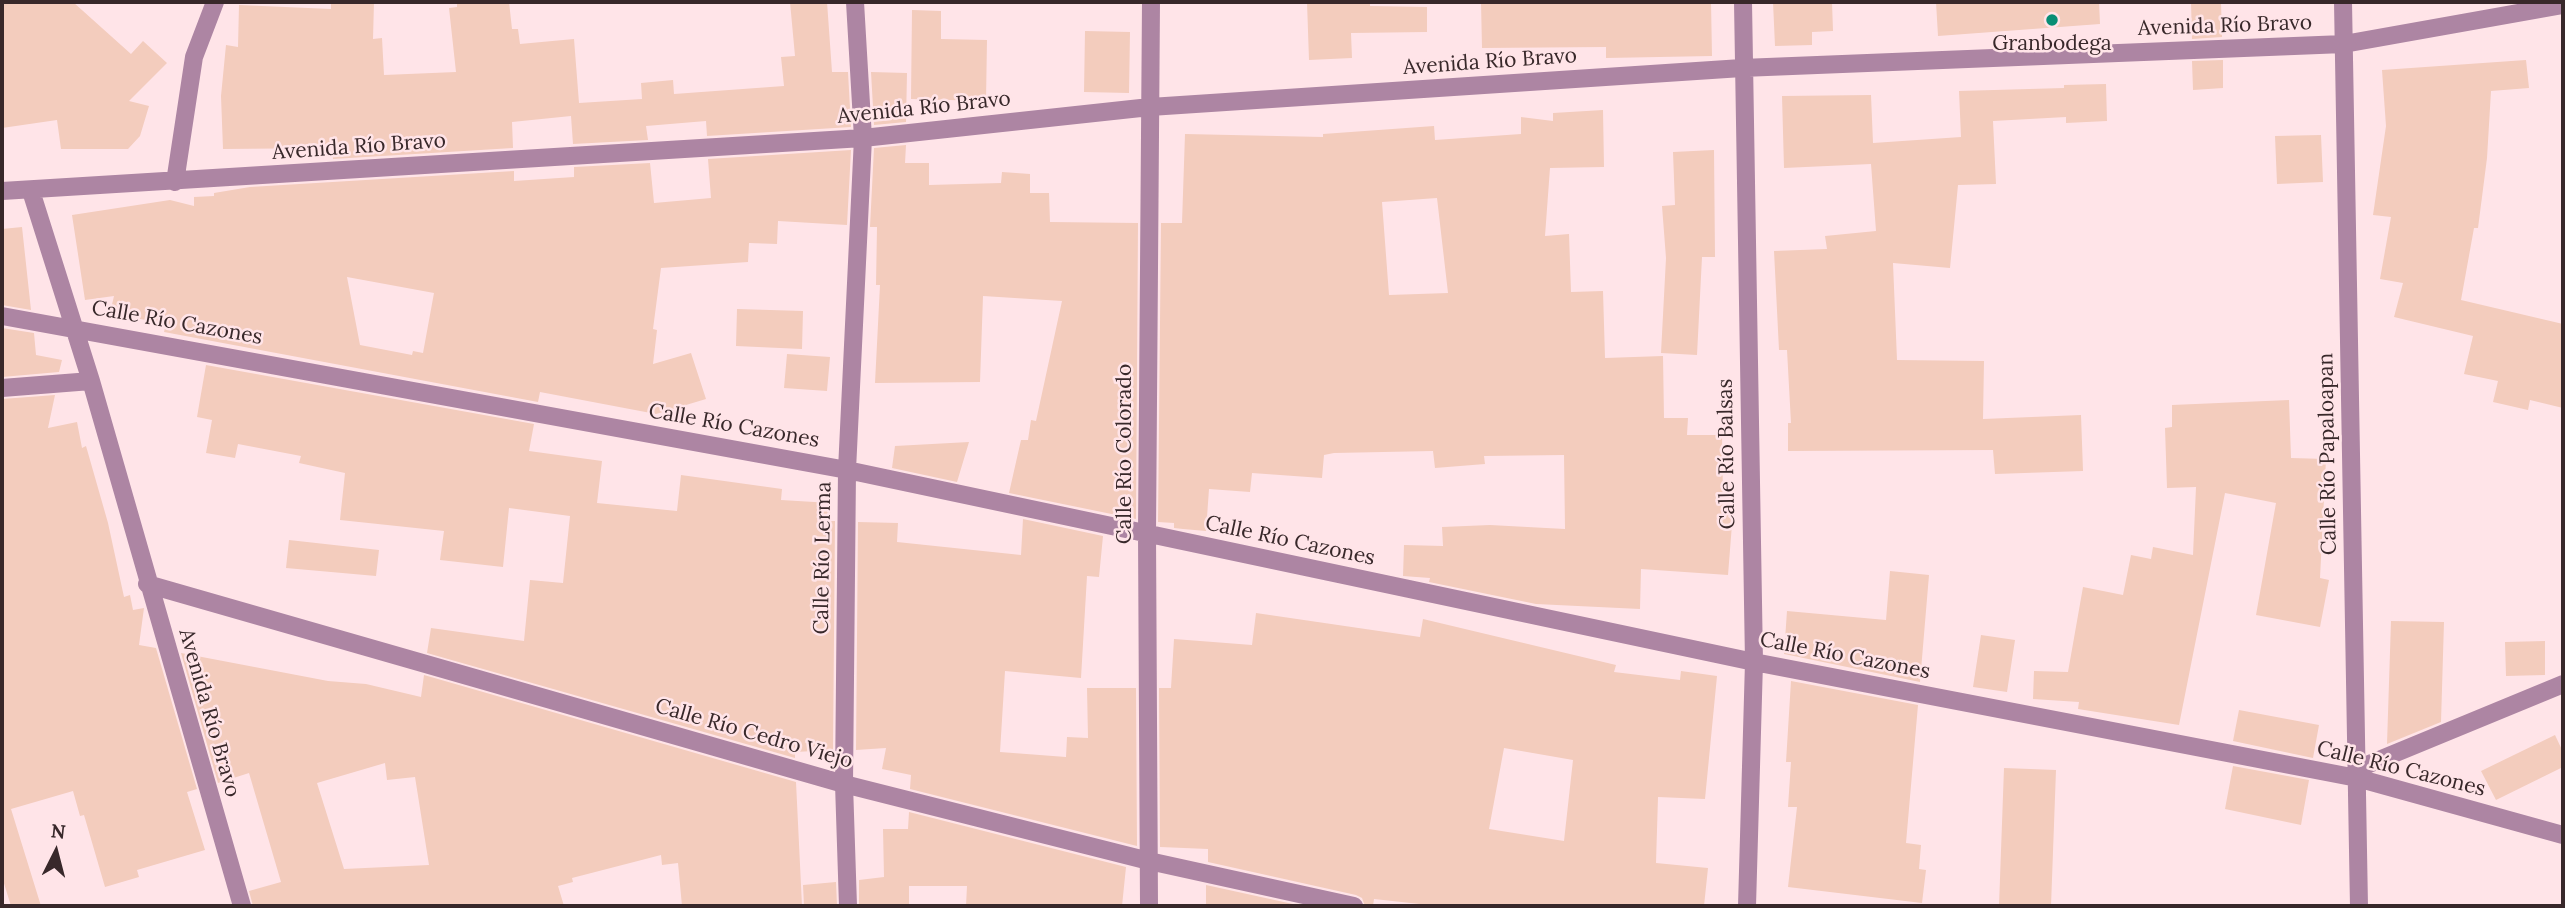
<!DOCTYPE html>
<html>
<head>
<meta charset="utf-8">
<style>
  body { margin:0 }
  #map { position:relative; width:2565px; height:908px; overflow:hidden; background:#ffe4e8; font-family:Lora,serif }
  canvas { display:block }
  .frame { position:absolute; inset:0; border:4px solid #38282a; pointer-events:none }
  .north { position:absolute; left:21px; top:817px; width:70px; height:70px; -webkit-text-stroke:5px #ffe4e8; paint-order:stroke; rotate:6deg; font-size:19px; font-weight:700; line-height:28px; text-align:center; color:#38282a }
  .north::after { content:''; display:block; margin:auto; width:24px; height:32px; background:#38282a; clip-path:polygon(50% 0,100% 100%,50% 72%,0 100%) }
</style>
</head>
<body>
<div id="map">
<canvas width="2565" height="908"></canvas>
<div class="frame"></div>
<div class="north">N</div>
</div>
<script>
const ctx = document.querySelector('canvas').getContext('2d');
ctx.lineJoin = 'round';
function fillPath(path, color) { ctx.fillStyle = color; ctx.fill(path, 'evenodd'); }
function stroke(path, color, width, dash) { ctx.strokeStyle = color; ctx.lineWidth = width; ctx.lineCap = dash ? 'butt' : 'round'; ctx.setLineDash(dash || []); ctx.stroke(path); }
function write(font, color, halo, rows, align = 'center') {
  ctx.font = font + ' Lora,serif'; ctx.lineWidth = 5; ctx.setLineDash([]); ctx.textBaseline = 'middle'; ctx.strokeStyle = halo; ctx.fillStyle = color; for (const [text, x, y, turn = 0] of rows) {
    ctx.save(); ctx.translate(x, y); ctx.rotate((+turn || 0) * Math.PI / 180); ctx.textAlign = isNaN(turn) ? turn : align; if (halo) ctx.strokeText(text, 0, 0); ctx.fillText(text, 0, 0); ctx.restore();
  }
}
fillPath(new Path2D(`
  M2 2H73L131 54 143 41 167 63 129 101 149 106 140 136 128 149H61L57 120 2 128Z
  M331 2H374L373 39 382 38 384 75 456 72 449 8 457 7V2H509L512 29H518L520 44 574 39 579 103 642 99 641 83 673 80 674 94 784 86 781 57 795 56 790 2H827L832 72H848L851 127 707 136 706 121 646 126 648 140 573 144 571 116 512 122 513 148 333 159 332 148 223 149 221 96 226 45 238 47 239 5 331 9Z
  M1307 2H1370V6L1427 7V32L1351 33 1352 58 1309 60Z
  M1481 2H1711L1712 56 1606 58V47L1482 48Z
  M1773 2H1832L1833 31 1812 32V45L1775 46Z
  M1936 2H2099L2100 24 1938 36Z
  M2191 2H2221L2222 37 2192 39Z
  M912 10 941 11V39L987 40 986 101 911 99Z
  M1085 31 1130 32 1129 93 1084 92Z
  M2223 60V88L2193 90 2192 61Z
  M2526 60 2529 88 2491 91 2487 158 2478 228H2474L2461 300 2563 324V408L2530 400 2528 410 2493 402 2498 381 2464 374 2473 336 2394 317 2403 283 2380 279 2391 217 2373 215 2386 126 2382 70Z
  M871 72 907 73 906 122 874 125Z
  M2106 84 2107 121 2066 123V117L1993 121 1996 184 1958 185 1950 268 1893 263 1897 360 1984 361 1983 419 2081 415 2083 471 1995 474 1993 450 1788 451V423H1791L1787 350H1779L1774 251 1827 249 1825 236 1876 231 1871 164 1784 168 1782 96 1871 95 1873 143 1961 137 1959 91 2064 88V85Z
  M1603 110 1604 167 1550 168 1545 236 1569 234 1571 292 1603 291 1605 358 1663 356 1664 418H1688L1687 435H1722L1723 498 1734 499 1728 575 1641 569 1640 609 1536 604 1429 582 1430 578 1403 576 1404 545 1443 546 1442 527 1490 525 1565 529 1564 455 1484 456 1485 464 1435 468 1433 451 1334 453 1324 455 1322 478 1252 473 1250 492 1209 489 1206 531 1183 529 1174 528V523L1158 522 1161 223H1182L1185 134 1323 137V134L1434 126 1435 140 1521 134V117L1553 121V113ZM1437 198 1448 293 1389 295 1382 202Z
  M2321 135 2323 182 2277 184 2275 136Z
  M906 145 905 163H929V185L1001 183 1002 172 1030 174V193H1049L1050 222 1138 223 1136 519 1009 493 1021 440H1028L1031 420 1036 421 1062 301 983 296 980 382 875 383 880 285H876L877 227H870L874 148Z
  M851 150 847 225 778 221 777 244 749 243 748 262 661 268 653 329 657 330 653 364 691 353 706 399 656 414 540 392 538 402 164 332 166 324 110 313 114 296 85 300 72 215 170 200 194 206V197L214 196V193L250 187 514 171V181L574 177V167L650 163 654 203 711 198 708 159ZM347 277 434 293 423 353 413 351 412 355 360 345Z
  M1714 150 1715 257H1702L1697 355 1661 353 1666 258 1662 206 1675 205 1673 152Z
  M22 227 31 310 2 305V229Z
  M737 309 803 311 802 349 736 346Z
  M2 328 34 333 36 355 62 360 59 372 2 377Z
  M787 354 830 357 827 391 784 388Z
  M206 365 534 424 529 451 602 461 597 503 677 511 681 475 782 489 781 500 831 503 830 521H835L833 750 795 752V758L427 653 431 628 524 641 530 580 563 583 570 516 509 508 503 567 440 560 444 531 340 520 345 473 299 463 301 456 238 444 235 458 206 453 212 420 197 417Z
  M55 395 48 428 77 422 82 448 86 446 108 523 124 597 130 595 133 610 144 608 139 645 156 648 197 789 187 792 205 850 137 870 139 877 105 887 84 815 80 816 73 791 11 809 41 906H11L2 877V399Z
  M2289 400 2291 458 2326 459 2320 578 2329 580 2320 627 2256 615 2276 503 2225 493 2179 725 2078 709 2079 702 2033 699 2034 671 2068 672 2083 587 2123 595 2131 555 2151 559 2153 547 2193 555 2196 487 2167 488 2165 428 2172 427V405Z
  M969 442 957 482 892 468 895 446Z
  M1023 519 1103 536 1099 577 1087 576 1081 678 1005 671 1000 752 1066 757 1067 737 1088 738 1087 688H1136L1137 846 910 789 911 775 882 769 886 748 856 750 858 522 898 523 897 542 1021 555Z
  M289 540 379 550 376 576 286 568Z
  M1890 571 1929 575 1920 682 1784 654 1787 611 1886 620Z
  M1256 613 1420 637 1423 619 1616 665 1614 672 1680 680 1681 671 1717 676 1705 799 1658 797 1656 863 1708 868 1704 906H1438L1374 899 1373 906H1365L1362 898 1356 895 1208 862V849L1160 847 1159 688H1171L1174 639 1252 645ZM1504 748 1573 760 1564 841 1489 829Z
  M2391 621 2444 622 2441 722 2387 744Z
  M1981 635 2015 640 2007 692 1973 687Z
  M2545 641V675L2506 676 2505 642Z
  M181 653 328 681 366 684 421 697 424 675 796 782 802 906H682L678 863 662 865 661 855 572 878 573 882 558 886 564 906H253L249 891 281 882 249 773 218 783ZM385 763 387 780 415 777 429 865 344 869 317 783Z
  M1791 681 1918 705 1906 843 1921 845 1919 869 1926 870 1922 903 1788 887 1797 807H1788L1791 762H1786Z
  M2239 710 2319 725 2313 758 2233 741Z
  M2555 735 2563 752V767L2496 800 2481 771Z
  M2233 766 2309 780 2301 825 2225 809Z
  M2004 768 2056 770 2051 906H1999Z
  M909 812 1126 867 1122 906H966L967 886H909V906H859V880L884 877 883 829H908Z
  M836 882 837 906H804L803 885Z
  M1206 885 1302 906H1206Z`), '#f3ccbd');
stroke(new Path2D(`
  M1743 2 1754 662 1747 906
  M2343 2 2359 906
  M175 182 194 57 215 2
  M2 191 863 138 1150 107 1742 68 2344 44 2563 5
  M31 191 91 381 242 906
  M2 316 847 470 1754 662 2357 778 2563 835
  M2 388 91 381
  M147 584 844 784 1149 861 1354 906
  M2357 769 2563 684
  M848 906 844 784 847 470 863 138 855 2
  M1149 906 1147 533 1151 2`), '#ad85a3', 18);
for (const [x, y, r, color] of [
  [2052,20,7,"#088e75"]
]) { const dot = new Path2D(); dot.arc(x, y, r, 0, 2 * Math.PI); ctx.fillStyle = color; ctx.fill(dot); stroke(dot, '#ffe4e8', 2.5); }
write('21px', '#38282a', '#ffe4e8', [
  ["Avenida Río Bravo",2225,26,-2],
  ["Avenida Río Bravo",1490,62,-4],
  ["Avenida Río Bravo",924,108,-6],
  ["Avenida Río Bravo",359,147,-4],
  ["Calle Río Cazones",177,323,10],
  ["Calle Río Cazones",734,426,10],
  ["Calle Río Colorado",1125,454,-90],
  ["Calle Río Balsas",1727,454,-91],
  ["Calle Río Papaloapan",2328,454,-91],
  ["Calle Río Cazones",1290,541,12],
  ["Calle Río Lerma",823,558,-89],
  ["Calle Río Cazones",1845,656,11],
  ["Avenida Río Bravo",209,713,74],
  ["Calle Río Cedro Viejo",754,734,16],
  ["Calle Río Cazones",2401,769,14]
]);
write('21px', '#38282a', '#ffe4e8', [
  ["Granbodega",2052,44]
]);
</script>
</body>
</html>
